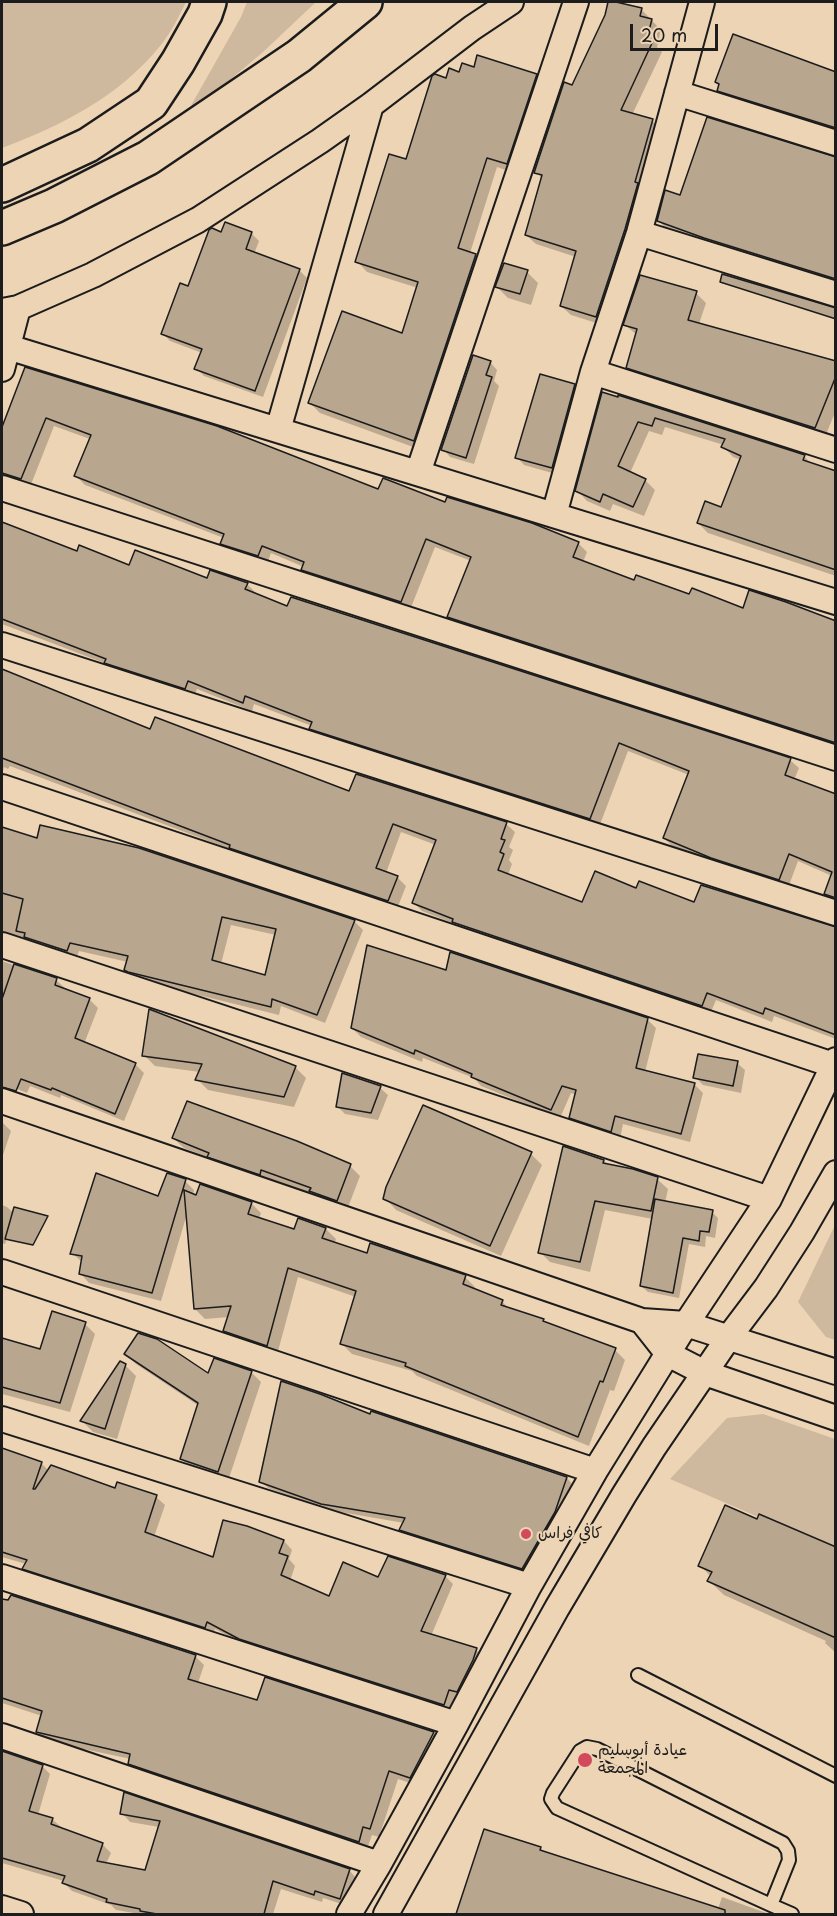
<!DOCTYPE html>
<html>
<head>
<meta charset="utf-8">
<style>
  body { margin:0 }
  #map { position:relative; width:837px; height:1916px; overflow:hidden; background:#edd4b4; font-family:"Playpen Sans",sans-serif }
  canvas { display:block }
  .frame { position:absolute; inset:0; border:3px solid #1c1c1c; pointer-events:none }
  .scale { position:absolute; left:630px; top:24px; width:88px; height:27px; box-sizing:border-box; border:3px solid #1c1c1c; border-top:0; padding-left:8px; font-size:18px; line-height:21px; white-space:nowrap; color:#1c1c1c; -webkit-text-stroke:4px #edd4b4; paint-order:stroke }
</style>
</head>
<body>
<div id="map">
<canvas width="837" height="1916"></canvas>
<div class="frame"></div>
<div class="scale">20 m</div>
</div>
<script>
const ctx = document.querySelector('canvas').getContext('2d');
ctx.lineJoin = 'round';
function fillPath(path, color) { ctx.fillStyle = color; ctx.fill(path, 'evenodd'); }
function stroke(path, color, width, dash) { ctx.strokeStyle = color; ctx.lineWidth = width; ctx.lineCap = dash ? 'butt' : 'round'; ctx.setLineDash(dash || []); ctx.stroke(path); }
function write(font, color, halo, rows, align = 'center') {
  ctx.font = font + ' "Playpen Sans","Playpen Sans Arabic",sans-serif'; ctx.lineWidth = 4.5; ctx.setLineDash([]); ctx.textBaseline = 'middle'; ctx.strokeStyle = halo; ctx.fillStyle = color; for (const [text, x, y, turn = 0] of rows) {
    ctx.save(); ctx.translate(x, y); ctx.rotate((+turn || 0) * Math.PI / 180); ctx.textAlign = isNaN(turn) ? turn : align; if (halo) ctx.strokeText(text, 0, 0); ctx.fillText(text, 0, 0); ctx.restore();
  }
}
fillPath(new Path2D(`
  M2 2H186C179 16 171 33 160 46 120 96 61 126 2 148Z
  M247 2H316L262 53 184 118 241 17Z
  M835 1225V1340L826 1337 798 1302Z
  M763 1414 835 1439V1550L670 1479 727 1418Z`), '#cfb99e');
fillPath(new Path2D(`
  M610 2 641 9 661 30 657 47 662 52 632 115 652 121 662 130 606 326 571 315 561 306 576 257 536 244 526 235 543 179 536 172 606 16Z
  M475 69 536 75 547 86 517 174 497 167 470 253 476 255 486 266 424 451 320 413 310 403 403 335 418 288 367 272 357 261 447 80Z
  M836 72V133L727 99 718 90Z
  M836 158V281L809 276 667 230 659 221 681 196Z
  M222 233H251L259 241 254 254 299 270 307 278 263 397 204 376 196 368 202 353 170 341 163 334Z
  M527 272 538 283 531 305 508 298 497 287Z
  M696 293 706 303 699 324 836 362V410L825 437 638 377 628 367 637 335 625 325Z
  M490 362 497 370 494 381 499 386 474 464 450 457 443 449Z
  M26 369 379 491 446 504 578 543 587 552 583 562 836 690V748L457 625 448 617 471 561 435 547 410 610 312 578 303 570 304 567 271 553 267 564 230 552 222 543 224 538 85 485 76 476 90 439 54 426 30 487 2 477V429Z
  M574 386 582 393 559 475 524 465 517 457Z
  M603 394 804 456 813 466 836 473V576L708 533 698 523 722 509 741 460 733 457 723 446 724 445 665 427 662 435 649 431 630 473 645 480 655 490 644 516 613 504 610 511 587 501 577 490Z
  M2 524 78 553 130 567 208 580 247 584 256 593 255 595 288 608 790 760 799 768 794 780 836 796V903L826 894 832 876 798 861 788 888 722 866 673 847 664 838 689 775 628 751 599 827 319 737 311 728 312 726 254 704 252 711 197 689 194 697 115 671 107 664 2 624Z
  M2 671 151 731 349 793 506 824 515 832 509 847 513 850 509 860 512 864 508 875 583 904 637 890 695 904 836 928V1039L774 1016 772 1022 716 1000 710 1014 462 931 455 924 422 911 414 903 436 845 401 832 386 873 397 877 406 886 397 909 240 856 235 851 10 766 8 769 4 767 2 775Z
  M2 828 38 840 354 921 363 930 325 1023 281 1006 279 1015 138 980 126 970 128 962 79 951 76 959 2 943ZM231 925 276 935 266 977 221 964Z
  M2 961 56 980 65 988 64 990 89 999 98 1008 84 1044 135 1064 144 1073 124 1121 61 1095 60 1098 30 1086 27 1093 2 1083Z
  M447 972 647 1019 656 1028 645 1072 694 1084 703 1093 690 1142 623 1124 620 1139 580 1126 571 1117 576 1095 571 1093 560 1118 481 1086 474 1078 423 1058 422 1062 361 1037 352 1028Z
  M150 1011 295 1067 306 1078 294 1107 208 1090 197 1079 200 1072 155 1066 144 1055Z
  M737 1063 745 1070 741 1093 703 1085 695 1077Z
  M380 1088 388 1095 378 1120 345 1114 337 1106Z
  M2 1122 11 1131 2 1158Z
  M173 1138 350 1166 360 1176 347 1210 321 1201 314 1194 271 1179 270 1184 219 1166 212 1159 184 1148Z
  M531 1154 542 1165 501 1256 396 1210 385 1198Z
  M604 1161 609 1166 657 1179 668 1189 665 1203 712 1212 718 1218 715 1238 706 1236 705 1247 689 1244 679 1298 648 1292 641 1286 653 1219 605 1210 590 1272 550 1262 540 1252Z
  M185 1181 194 1190 193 1195 251 1203 261 1213 259 1219 295 1231 326 1229 336 1239 334 1244 368 1255 465 1277 475 1287 474 1290 502 1301 510 1310 543 1321 547 1324 615 1350 625 1360 614 1391 610 1390 589 1446 417 1376 412 1371 352 1354 342 1344 356 1297 298 1277 277 1355 235 1341 224 1331 229 1317 205 1319 195 1309 187 1214 161 1301 89 1283 80 1273 83 1263 72 1253Z
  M2 1205 7 1207 16 1215 5 1244 2 1243Z
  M85 1324 95 1334 70 1412 2 1394V1340L41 1351Z
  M126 1354 209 1376 251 1372 261 1382 228 1481 192 1469 181 1459 199 1406 136 1364Z
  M125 1365 136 1376 117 1439 93 1432 82 1421Z
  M371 1416 567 1478 573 1485 530 1575 408 1536 401 1530 404 1523 329 1510 268 1488 261 1481Z
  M2 1449 41 1463 49 1471 116 1490 156 1497 165 1505 154 1537 214 1559 246 1528 284 1541 292 1550 289 1559 295 1566 290 1581 329 1598 379 1579 445 1576 453 1584 431 1636 476 1650 485 1658 452 1713 249 1647 215 1629 213 1635 33 1577 24 1568 26 1564 2 1557Z
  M757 1521 836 1549V1653L825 1643 826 1641 724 1595 709 1581 711 1577 700 1565Z
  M2 1600 195 1656 204 1665 198 1683 258 1702 266 1679 434 1733 442 1742 419 1786 398 1779 379 1837 372 1835 367 1849 138 1772 130 1763 131 1759 46 1741 38 1732 42 1716 2 1703Z
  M2 1752 42 1766 50 1774 38 1815 52 1819 61 1827 60 1829 102 1844 111 1853 106 1864 146 1871 159 1827 130 1822 122 1813 125 1794 349 1870 357 1879 348 1906 323 1898 322 1902 281 1889 273 1914H140L116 1910 111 1905 72 1891 64 1883V1881L2 1863Z
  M485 1831 540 1848 544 1853 718 1909 722 1897 769 1914H458Z`), '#0003');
const building = new Path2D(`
  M608 2H616L642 8 640 16 652 19 647 39 653 41 621 110 653 119 635 182 638 183 625 229 596 317 560 306 576 251 525 235 542 175 534 173 564 82 572 85 605 15Z
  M733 34 836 72V128L717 91 719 84 715 82Z
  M477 55 537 74 507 164 487 158 458 248 476 254 414 441 308 403 342 311 402 333 418 282 355 262 389 154 406 159 432 76 435 74 446 78 449 68 459 72 462 63 474 67Z
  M707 117 836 157V279L704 238 657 221 665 190 680 195Z
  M225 222 252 232 246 249 300 269 255 391 194 369 202 349 161 334 180 283 188 286 209 230 212 228 221 232Z
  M504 263 528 270 520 294 495 287Z
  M722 274 836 308V319L720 282Z
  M640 275 697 291 688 320 836 361V376L815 428 626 368 637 329 623 325Z
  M473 355 491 361 486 375 492 377 466 458 441 450Z
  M25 367 217 426 378 489 383 478 445 502 447 497 532 523 579 542 573 557 634 580 636 575 689 594 692 588 743 608 749 590 786 602 836 621V743L447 617 471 557 426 539 401 602 301 570 304 562 262 546 258 556 220 544 224 534 74 476 91 435 46 418 21 479 2 473V427Z
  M540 374 575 384 552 468 515 458Z
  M602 392 618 397V395L805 455 803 460 836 471V570L697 523 705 501 721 507 741 456 721 447 725 439 655 418 652 426 638 422 618 466 646 479 633 507 603 494 600 502 575 491Z
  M2 522 77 551 79 545 129 565 135 550 207 578 210 570 248 583 245 589 287 606 291 597 791 758 785 775 836 794V898L824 894 832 872 789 854 779 880 711 858 663 838 689 771 619 743 590 819 309 729 312 722 245 696 243 703 188 681 185 689 104 663 106 659 2 619Z
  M2 669 150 729 155 717 349 791 356 774 507 822 501 839 505 840 500 852 504 854 498 870 582 902 595 871 636 888 639 881 694 902 701 885 836 927V1035L765 1008 763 1014 707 993 702 1006 452 922 453 919 412 903 436 840 393 824 376 868 398 876 388 901 229 848 230 845 2 758Z
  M40 825 139 848 355 920 317 1015 272 999 271 1007 128 972 124 970 128 956 70 943 67 951 24 937 25 933 16 931 23 899 2 893V827L37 838ZM222 917 276 929 265 975 212 960Z
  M367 945 446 970 450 952 648 1018 636 1068 695 1083 681 1134 615 1116 611 1132 569 1118 576 1090 562 1086 551 1110 471 1077 472 1074 415 1050 414 1054 351 1028Z
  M14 964 57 978 55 985 90 998 75 1038 136 1063 115 1114 52 1088 51 1090 21 1079 16 1091 2 1087V999Z
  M149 1009 296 1066 284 1097 195 1080 202 1064 142 1056Z
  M698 1054 738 1061 733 1086 693 1078Z
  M342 1073 381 1086 371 1113 336 1107Z
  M187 1101 297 1141 351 1164 337 1201 309 1191 311 1188 261 1170 260 1175 207 1157 209 1153 172 1138Z
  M423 1105 532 1152 490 1246 383 1199 386 1187Z
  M563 1146 604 1160 603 1163 633 1169 658 1177 651 1211 595 1201 580 1262 538 1253Z
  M96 1173 158 1196 167 1173 186 1179 152 1293 79 1274 82 1256 70 1254Z
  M200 1184 252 1202 248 1214 294 1229 298 1218 326 1228 322 1238 367 1253 370 1243 466 1275 463 1284 503 1300 501 1305 544 1319 543 1321 616 1348 603 1382 600 1381 578 1437 405 1366 406 1363 340 1344 356 1291 288 1268 267 1346 223 1331 231 1306 194 1309 184 1190 196 1195Z
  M655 1199 713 1210 709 1232 700 1231 699 1241 683 1238 673 1293 640 1286Z
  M14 1207 48 1216 33 1245 5 1239Z
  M52 1311 86 1322 60 1403 2 1387V1338L40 1349Z
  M138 1333 157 1339 208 1373 214 1358 252 1371 218 1472 180 1459 198 1403 124 1354Z
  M120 1361 126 1364 105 1429 80 1421Z
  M281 1381 320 1394 370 1414 371 1411 567 1477 555 1512 522 1569 399 1530 405 1518 321 1504 259 1482Z
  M2 1448 42 1462 33 1489H35L51 1465 115 1488 117 1482 157 1495 145 1532 213 1557 223 1520 247 1526 284 1540 279 1553 288 1556 281 1575 329 1596 343 1562 378 1577 388 1556 446 1575 421 1631 477 1648 473 1660 457 1692 449 1690 444 1705 239 1639 207 1622 205 1628 22 1569 27 1560 2 1552Z
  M725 1505 757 1519 759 1514 836 1547V1638L707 1581 712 1572 698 1566Z
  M11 1595 196 1655 188 1679 257 1700 265 1677 434 1732 410 1778 389 1771 370 1829 363 1827 359 1842 128 1764 130 1754 36 1732 42 1711 2 1698V1599L8 1600Z
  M2 1751 43 1765 29 1811 53 1818 51 1824 103 1843 97 1861 145 1870 160 1821 120 1814 124 1792 350 1869 340 1899 315 1891 314 1895 273 1881 264 1914H157L140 1911V1909L106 1902 107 1899 62 1883 65 1876 2 1858Z
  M484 1829 541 1847 540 1850 725 1910V1914H456Z`);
fillPath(building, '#b9a68f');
stroke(building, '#1c1c1c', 1.5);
const lane = new Path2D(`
  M638 1675 836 1776
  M771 1905 789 1860 788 1851 783 1843 597 1749 587 1747 580 1751 553 1793 551 1799 557 1808 771 1905 792 1914`);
const street = new Path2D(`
  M677 93 836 143
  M639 233 836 294
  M2 311 18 308 93 275 198 220 320 141 371 105 472 28 511 2
  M8 347 836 602
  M2 369 18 308
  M593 372 836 450
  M278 430 371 105
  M418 473 576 2
  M2 488 836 758
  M554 515 593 372 639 233 702 2
  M2 645 836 913
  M2 787 833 1065
  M2 945 769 1199
  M2 1101 642 1321 686 1324 836 1372
  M2 1272 595 1471
  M642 1321 668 1354 705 1373 836 1418
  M2 1419 529 1586
  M2 1577 456 1724
  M2 1736 379 1864
  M2 1908 21 1914
  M349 1914 379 1864 456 1724 529 1586 595 1471 686 1324 769 1199 836 1060
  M386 1914 557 1608 624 1495 654 1447 729 1337 766 1288 802 1232 836 1173`);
const highway = new Path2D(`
  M2 185 88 145 151 103 178 62 205 14 209 2
  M2 228 54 206 148 158 299 56 365 2`);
stroke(lane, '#1c1c1c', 16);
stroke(street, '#1c1c1c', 28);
stroke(highway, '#1c1c1c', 38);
stroke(lane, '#edd4b4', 12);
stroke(street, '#edd4b4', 24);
stroke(highway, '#edd4b4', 33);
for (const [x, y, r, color] of [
  [526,1534,6,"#d1495b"],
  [585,1760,8,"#d1495b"]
]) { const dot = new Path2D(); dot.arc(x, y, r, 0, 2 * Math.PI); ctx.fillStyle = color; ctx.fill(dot); stroke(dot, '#edd4b4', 2); }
write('16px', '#1c1c1c', '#edd4b4', [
  ["كافي فراس",538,1534],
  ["عيادة أبوسليم",598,1751],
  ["المجمعة",598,1769]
], 'left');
</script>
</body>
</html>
